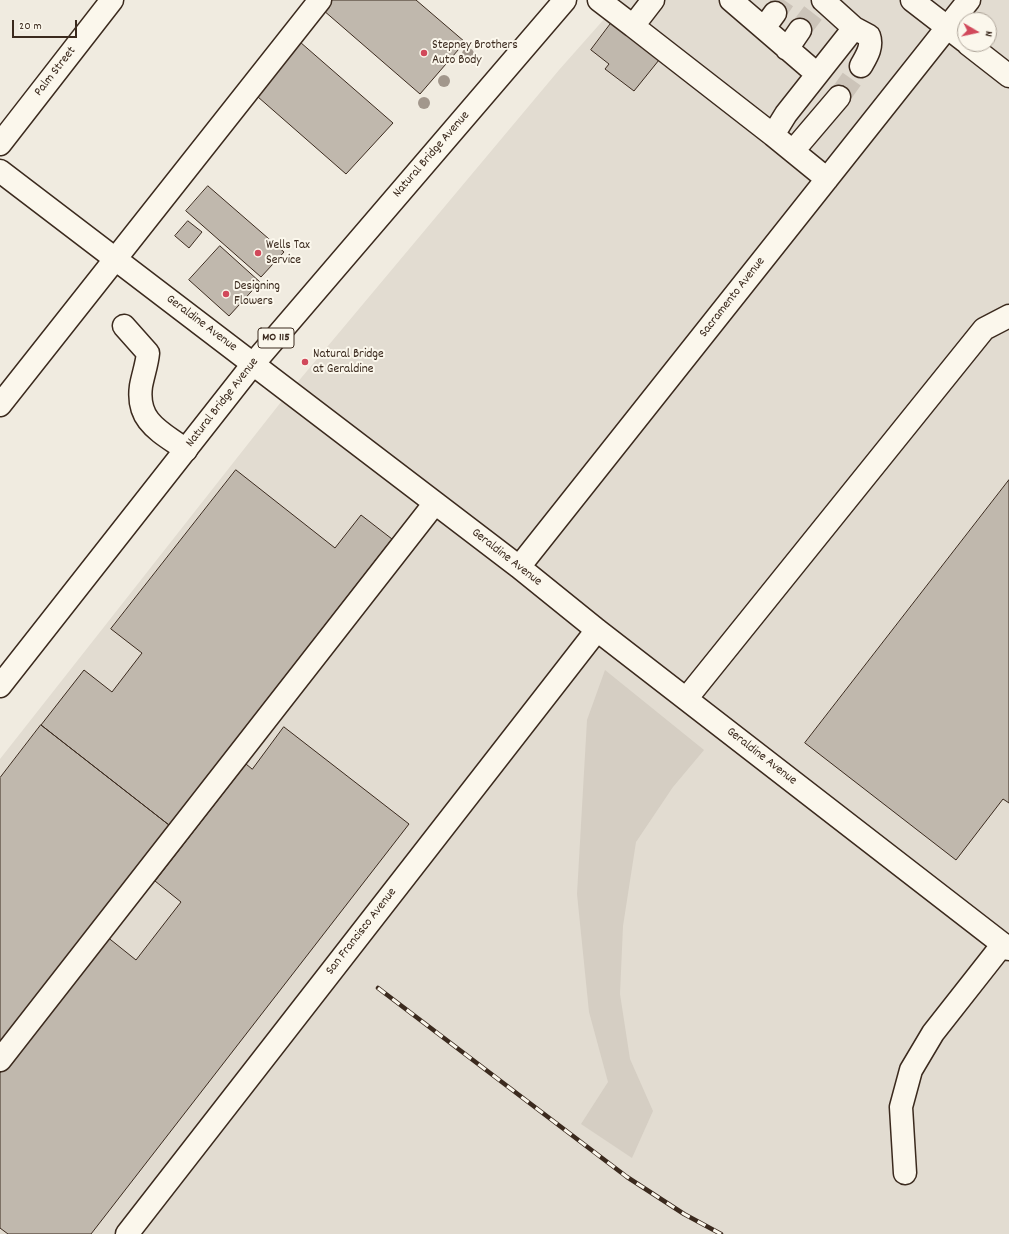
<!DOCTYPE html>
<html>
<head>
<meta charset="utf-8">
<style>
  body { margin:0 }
  #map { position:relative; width:1009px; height:1234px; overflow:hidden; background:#f0ebe0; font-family:Dekko,sans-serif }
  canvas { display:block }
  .north { position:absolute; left:957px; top:12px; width:40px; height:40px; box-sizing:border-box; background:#fbf7ec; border:1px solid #aea59a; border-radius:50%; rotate:99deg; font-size:11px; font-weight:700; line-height:16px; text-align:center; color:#3b2a1e }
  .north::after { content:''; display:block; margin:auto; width:14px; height:18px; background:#d1495b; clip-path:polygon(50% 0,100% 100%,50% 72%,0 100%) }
  .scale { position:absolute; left:12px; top:20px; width:65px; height:18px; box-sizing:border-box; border:2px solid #3b2a1e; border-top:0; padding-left:5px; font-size:12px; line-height:14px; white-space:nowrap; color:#3b2a1e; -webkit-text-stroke:3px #fbf7ec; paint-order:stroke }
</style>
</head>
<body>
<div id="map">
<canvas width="1009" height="1234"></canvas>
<div class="north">N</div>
<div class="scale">20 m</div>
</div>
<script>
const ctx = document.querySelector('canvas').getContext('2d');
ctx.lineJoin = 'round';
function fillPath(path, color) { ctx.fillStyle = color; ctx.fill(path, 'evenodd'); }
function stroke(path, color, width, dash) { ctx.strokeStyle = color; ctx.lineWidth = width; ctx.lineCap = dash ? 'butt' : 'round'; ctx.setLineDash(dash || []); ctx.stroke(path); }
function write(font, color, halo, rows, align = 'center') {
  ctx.font = font + ' Dekko,sans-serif'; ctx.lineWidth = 4; ctx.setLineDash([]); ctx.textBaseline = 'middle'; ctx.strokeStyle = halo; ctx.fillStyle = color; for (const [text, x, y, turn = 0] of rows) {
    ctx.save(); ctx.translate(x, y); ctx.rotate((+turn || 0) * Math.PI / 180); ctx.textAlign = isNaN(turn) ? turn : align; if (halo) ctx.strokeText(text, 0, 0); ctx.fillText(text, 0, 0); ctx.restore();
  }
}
fillPath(new Path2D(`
  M621 0H1009V1234H0V759L281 402 559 70ZM965 20H989V44H965Z`), '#e2dcd1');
fillPath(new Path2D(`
  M605 670 704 750 673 787 636 842 623 926 620 994 630 1059 653 1111 632 1158 581 1124 608 1082 589 1012 577 894 587 720Z`), '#d5cec3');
const building = new Path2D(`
  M332 0H416L465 42 420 94 323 10Z
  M612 22 659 60 634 91 605 69 609 64 591 50Z
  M300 42 393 123 346 174 258 97Z
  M208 186 284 252 261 277 186 211Z
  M188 221 202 232 189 248 175 236Z
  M220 246 260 282 229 316 189 280Z
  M236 470 335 548 361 515 392 539 169 825 41 725 84 670 112 692 142 653 111 629Z
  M1009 480V803L1003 799 956 860 805 743Z
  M41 725 169 825 0 1043V778Z
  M284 727 409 824 91 1234H8L0 1228V1073L106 936 136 960 181 902 155 881 246 764 252 769Z`);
fillPath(building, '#c0b8ad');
stroke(building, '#3b2a1e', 1);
stroke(new Path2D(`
  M775 13 784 0
  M800 30 813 13
  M839 97 861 66`), '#ccc4b9', 22, [22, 11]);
const minor = new Path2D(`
  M599 0 633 26 653 0
  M731 0 817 74
  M823 0 854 28 786 114 773 135 827 179
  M633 26 773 135
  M764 28 775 13
  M854 28 869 36C873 47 866 57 861 66
  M787 49 800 30
  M0 144 112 0
  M793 151 839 97
  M0 171 519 567 597 630 1009 949
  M124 326 148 353C147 364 143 375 141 386 136 422 161 432 186 450
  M0 405 320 0
  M519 567 969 0
  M686 699 984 329 1009 316
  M0 1060 435 503
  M905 1173 901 1107 911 1070 933 1033 1003 944
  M127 1234 597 630`);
const major = new Path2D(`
  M912 0 965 41
  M968 44 1009 76
  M0 686 253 364 565 0`);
stroke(minor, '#3b2a1e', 25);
stroke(major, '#3b2a1e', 25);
stroke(minor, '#fbf7ec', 22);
stroke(major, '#fbf7ec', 22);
const rail = new Path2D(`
  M378 988 627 1177 684 1214 721 1234`);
stroke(rail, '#3b2a1e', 4.5);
stroke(rail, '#fbf7ec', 3, [9]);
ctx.fillStyle = '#a2978c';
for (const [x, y] of [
  [468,54],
  [444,81],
  [424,103]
]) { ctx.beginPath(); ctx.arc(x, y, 6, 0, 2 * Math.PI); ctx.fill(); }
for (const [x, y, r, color] of [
  [424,53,4,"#d1495b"],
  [258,253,4,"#d1495b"],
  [226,294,4,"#d1495b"],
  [305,362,4,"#d1495b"]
]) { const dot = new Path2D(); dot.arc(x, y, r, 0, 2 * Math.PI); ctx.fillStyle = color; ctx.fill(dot); stroke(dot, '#fbf7ec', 1.5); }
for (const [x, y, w] of [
  [276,338,36]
]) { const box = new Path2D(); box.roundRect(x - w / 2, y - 10, w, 20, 3); ctx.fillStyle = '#fbf7ec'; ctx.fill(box); stroke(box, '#3b2a1e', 1); }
write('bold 12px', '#3b2a1e', null, [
  ["MO 115",276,338]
]);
write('13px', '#3b2a1e', '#fbf7ec', [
  ["Stepney Brothers",432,46],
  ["Auto Body",432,61],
  ["Wells Tax",266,246],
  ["Service",266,261],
  ["Designing",234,287],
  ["Flowers",234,302],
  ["Natural Bridge",313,355],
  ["at Geraldine",313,370]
], 'left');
write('13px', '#3b2a1e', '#fbf7ec', [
  ["Palm Street",56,72,-52],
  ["Natural Bridge Avenue",432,155,-49],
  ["Sacramento Avenue",733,298,-52],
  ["Geraldine Avenue",201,324,37],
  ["Natural Bridge Avenue",223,403,-52],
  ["Geraldine Avenue",506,558,38],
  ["Geraldine Avenue",761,757,38],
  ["San Francisco Avenue",362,932,-52]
]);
</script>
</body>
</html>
